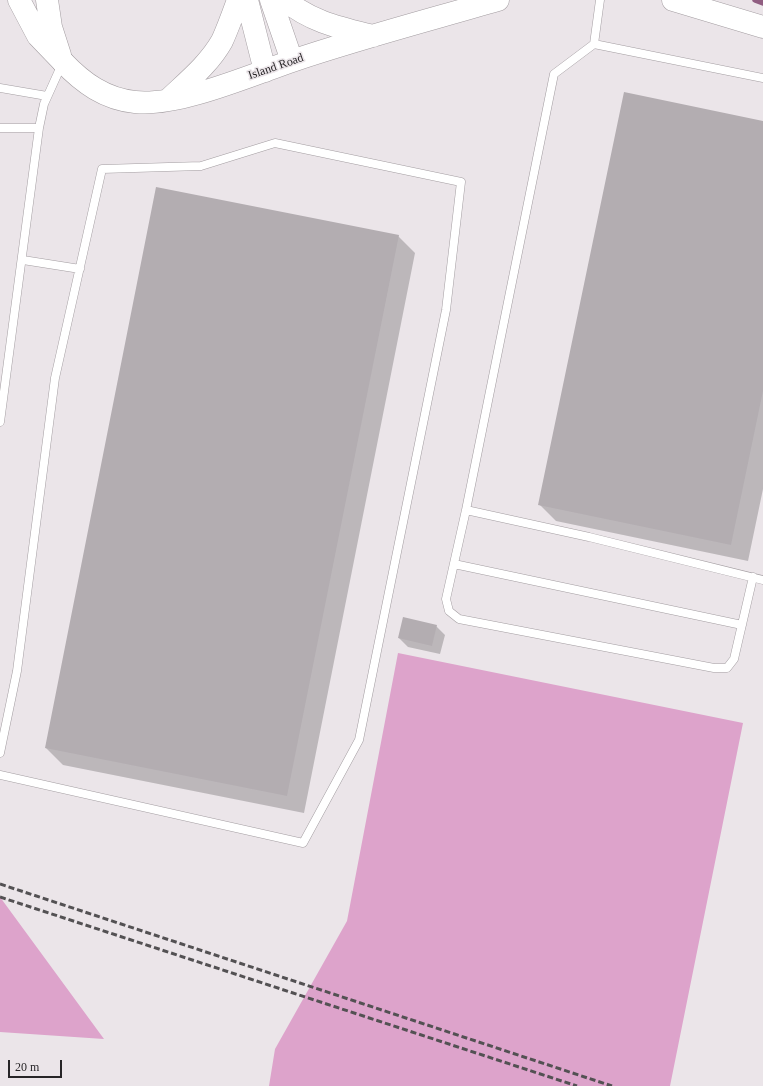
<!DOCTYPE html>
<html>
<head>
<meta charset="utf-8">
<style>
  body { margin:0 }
  #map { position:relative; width:763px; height:1086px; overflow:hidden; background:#ebe5e9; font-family:"Times New Roman",serif }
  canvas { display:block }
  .scale { position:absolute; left:8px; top:1060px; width:54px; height:18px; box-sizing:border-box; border:2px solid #272527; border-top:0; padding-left:5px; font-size:12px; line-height:14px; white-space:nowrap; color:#272527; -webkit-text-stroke:3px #ebe5e9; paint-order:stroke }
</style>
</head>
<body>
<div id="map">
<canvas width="763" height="1086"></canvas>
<div class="scale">20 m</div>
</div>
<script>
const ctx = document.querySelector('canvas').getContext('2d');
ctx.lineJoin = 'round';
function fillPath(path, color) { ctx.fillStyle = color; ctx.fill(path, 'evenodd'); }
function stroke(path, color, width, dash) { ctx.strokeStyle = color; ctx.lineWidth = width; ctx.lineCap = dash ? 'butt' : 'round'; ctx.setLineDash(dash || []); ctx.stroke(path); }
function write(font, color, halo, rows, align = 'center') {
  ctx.font = font + ' "Times New Roman",serif'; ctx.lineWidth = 3; ctx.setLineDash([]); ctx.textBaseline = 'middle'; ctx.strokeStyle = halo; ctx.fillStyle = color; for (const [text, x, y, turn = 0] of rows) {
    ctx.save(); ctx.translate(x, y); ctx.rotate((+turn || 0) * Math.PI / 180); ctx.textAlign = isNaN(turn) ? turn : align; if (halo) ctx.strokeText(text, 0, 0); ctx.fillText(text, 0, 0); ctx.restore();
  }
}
fillPath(new Path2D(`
  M398 653 743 723 670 1086H269L275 1049 347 921Z
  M0 897 104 1039 0 1032Z`), '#dda3cb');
fillPath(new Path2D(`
  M763 122V489L748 561 556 521 539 504Z
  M398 236 415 253 304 813 63 765 46 748Z
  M436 626 445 635 440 654 408 647 399 638Z`), '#0003');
stroke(new Path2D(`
  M755 0 763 3`), '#905d81', 5.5);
fillPath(new Path2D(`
  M624 92 763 121V391L731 545 538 505Z
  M156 187 399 235 287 796 45 748Z
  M403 617 437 625 432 646 398 638Z`), '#b3adb1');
const service = new Path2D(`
  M594 44 600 0
  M763 78 594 44 554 74 466 510 589 537 763 580
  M0 88 47 96
  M0 128H39
  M23 260 80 269
  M0 422 39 128 44 104 62 64
  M466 510 446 599 449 611 459 619 714 668H727L734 659 753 577
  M454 564 742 625
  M0 753 17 671 55 378 102 169 201 166 275 143 461 182 446 310 359 740 303 843 0 775`);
const secondary = new Path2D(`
  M247 0 265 71
  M271 0 292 61
  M285 0C311 22 341 28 373 36
  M673 0 763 27
  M63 62C83 83 105 99 135 102 177 107 251 75 292 61 360 38 429 20 498 0
  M169 99C188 81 209 64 222 41 228 28 233 14 238 0`);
const trunk = new Path2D(`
  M19 0 38 36 63 62
  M47 0 51 27 60 55`);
stroke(service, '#a39da1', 9);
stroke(secondary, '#a39da1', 23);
stroke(trunk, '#a39da1', 23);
stroke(service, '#fff', 8);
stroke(secondary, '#fff', 22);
stroke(trunk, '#fff', 22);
stroke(new Path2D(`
  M0 884 612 1086
  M0 897 577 1086`), '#535153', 3, [6, 3]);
write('12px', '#272527', '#ebe5e9', [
  ["Island Road",276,67,-19]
]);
</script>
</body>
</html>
